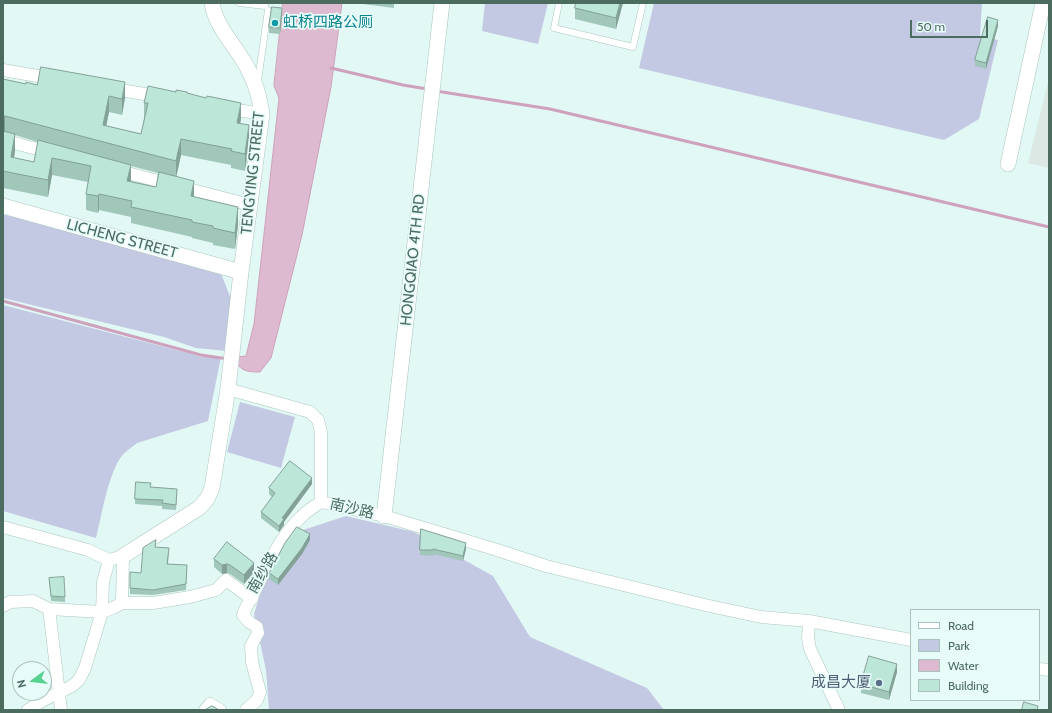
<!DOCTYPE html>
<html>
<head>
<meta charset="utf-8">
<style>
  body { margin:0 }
  #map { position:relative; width:1052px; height:713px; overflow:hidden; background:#e2f8f5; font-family:Cabin,sans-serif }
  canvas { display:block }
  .frame { position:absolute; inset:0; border:4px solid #4c6c5f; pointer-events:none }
  .legend { position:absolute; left:910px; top:609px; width:130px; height:92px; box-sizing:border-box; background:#e7fcf9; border:1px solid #a9c2bb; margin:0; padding:5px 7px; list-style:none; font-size:12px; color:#4c6c5f }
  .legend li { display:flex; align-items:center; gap:8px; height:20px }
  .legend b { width:20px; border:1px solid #a9c2bb }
  .north { position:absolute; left:12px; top:661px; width:40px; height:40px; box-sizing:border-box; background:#e7fcf9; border:1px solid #a9c2bb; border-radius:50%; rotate:255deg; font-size:11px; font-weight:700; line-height:16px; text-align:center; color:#4c6c5f }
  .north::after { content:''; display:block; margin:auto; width:14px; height:18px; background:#57d291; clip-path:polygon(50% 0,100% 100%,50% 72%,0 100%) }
  .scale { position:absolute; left:910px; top:20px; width:78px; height:18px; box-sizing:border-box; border:2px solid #4c6c5f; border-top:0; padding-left:5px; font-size:12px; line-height:14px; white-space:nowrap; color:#4c6c5f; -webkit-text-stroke:3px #e7fcf9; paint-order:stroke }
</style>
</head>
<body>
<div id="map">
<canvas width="1052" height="713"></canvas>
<div class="frame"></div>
<ul class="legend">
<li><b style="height:5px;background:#fff"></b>Road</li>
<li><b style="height:11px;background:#c3c8e3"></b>Park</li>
<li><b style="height:11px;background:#debad0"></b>Water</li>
<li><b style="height:11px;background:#bbe6d8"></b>Building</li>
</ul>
<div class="north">N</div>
<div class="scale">50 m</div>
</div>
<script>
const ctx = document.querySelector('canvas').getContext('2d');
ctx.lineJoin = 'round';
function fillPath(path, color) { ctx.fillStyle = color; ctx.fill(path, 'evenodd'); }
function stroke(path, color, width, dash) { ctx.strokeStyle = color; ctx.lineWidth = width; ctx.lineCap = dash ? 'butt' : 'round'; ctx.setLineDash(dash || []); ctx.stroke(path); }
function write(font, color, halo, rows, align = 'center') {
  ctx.font = font + ' Cabin,"Noto Sans SC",sans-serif'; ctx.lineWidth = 3.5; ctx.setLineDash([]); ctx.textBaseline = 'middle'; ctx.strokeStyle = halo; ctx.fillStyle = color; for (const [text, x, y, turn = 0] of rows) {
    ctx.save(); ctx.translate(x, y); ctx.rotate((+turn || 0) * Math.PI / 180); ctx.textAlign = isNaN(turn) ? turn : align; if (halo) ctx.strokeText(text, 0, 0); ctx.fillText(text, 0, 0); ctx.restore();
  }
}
fillPath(new Path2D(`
  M1049 78V168L1028 163Z`), '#dce8e4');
fillPath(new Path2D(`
  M485 3H548L538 44 482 31Z
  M654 3H982L980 36 998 40 979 119 944 140 639 68Z
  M3 214 220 271 233 304 227 351 196 348 164 337 3 298Z
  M3 305 203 357H221L208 421 137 443C131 448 123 453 119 460 107 481 102 514 96 538L3 511Z
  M240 402 295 417 281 468 227 452Z
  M346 516 414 532 493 576 530 637 647 688 664 710H269L266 670 254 614 264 582 303 530Z`), '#c3c8e3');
const water = new Path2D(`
  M283 3H342L331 87 302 235 271 358 260 372C249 372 242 372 236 362L237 357 246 356 254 324 279 98 274 86Z`);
fillPath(water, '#debad0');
stroke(water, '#cea1bc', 1);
stroke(new Path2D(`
  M331 68 403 85 427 89
  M436 91 550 109 1049 227
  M3 301 201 355 228 359`), '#cea1bc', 3);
const service = new Path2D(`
  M239 3 265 6
  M559 3 554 28 633 47 643 3
  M258 81 268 10`);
const minor = new Path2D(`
  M3 70 55 79
  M109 88 162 97
  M225 108 262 114
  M3 140 52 153
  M116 170 250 205
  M228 389 310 412 318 420 321 432V502
  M321 502 384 516 494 549 546 566 705 605 761 617 809 621 911 640
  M3 527 88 550 109 560 123 556 122 603
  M3 606 10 602 33 601 49 609 102 612 113 608 122 603H153L190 597 216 590 226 580 252 599
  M49 609 61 710
  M809 621 808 638 810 649 839 710
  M1039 669 1049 670
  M28 710 42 701 72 686 79 680 85 668 102 612 103 582 109 560
  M205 710 210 704 220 710
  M246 710 257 700 260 692 252 662 251 646 258 633 257 627 249 622 243 615C245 606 251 601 254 593 266 568 279 539 299 519 305 512 313 507 321 502`);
const tertiary = new Path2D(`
  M1008 164 1043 3
  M3 206 241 272
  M384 516 442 3
  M123 556 199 508 207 499 212 488 228 389 241 272 262 114C259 96 256 83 247 67 236 46 216 28 212 3`);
stroke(service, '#abc7be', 7);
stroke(minor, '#abc7be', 13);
stroke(tertiary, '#abc7be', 16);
stroke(service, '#fff', 6);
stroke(minor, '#fff', 12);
stroke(tertiary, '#fff', 15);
fillPath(new Path2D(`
  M363 3H394V8L363 4Z
  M623 3 616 29 575 19V8Z
  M282 14 280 34 269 33V27Z
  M998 26 986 69 975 66V60Z
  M3 74 4 79 26 84 37 85 125 98 122 115 109 112 106 126 141 134 144 119V103L176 92 187 93 241 119 240 124 249 142 245 171 231 168V165L181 155 176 177 194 197 238 224 235 249 213 245V243L192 238V237L131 223V217L99 210 98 213 86 210V194L88 182 52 175 48 197 3 188ZM15 135 38 142 34 162 14 158 15 151ZM131 166 158 173 156 187 130 181Z
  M136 482 177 495 176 510 162 509V506L135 504Z
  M312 484 284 522V525L279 532 261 518V512L272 497 269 494V488Z
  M421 529 466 549 463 561 433 554V556L420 555Z
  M310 540 302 554 278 585 269 579V573Z
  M156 547 169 553 168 564 187 565 186 590 153 595 130 594V588L141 573Z
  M214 559 254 572 244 584 230 574 227 573 222 574 214 567Z
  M49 578 65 597V602L51 601Z
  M897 672 889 700 861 693V684Z`), '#a1c6ba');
fillPath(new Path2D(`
  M620 3H623L616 29V18Z
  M282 8V14L280 34V28Z
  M998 20V26L986 69V63Z
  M125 82V98L122 115V99Z
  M109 96V112L103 142V125Z
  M241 103V119L237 140V123Z
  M5 116V133H3V117Z
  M249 125V142L245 171V154Z
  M15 134V151L11 174V157Z
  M181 139V155L176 178V161Z
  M52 158V175L48 197V180Z
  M131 165V181H127Z
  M194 181V198L191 196Z
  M99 194V210L98 213V196Z
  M238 207V224L235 249V233Z
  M312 478V484L284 522V525L279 532V526L282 518Z
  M310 534V540L302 554 278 585V579Z
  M466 543V549L463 561V556Z
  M254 563V572L244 584V575Z
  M227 564V573L222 574V565Z
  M897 664V672L889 700V692Z`), '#83a197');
const building = new Path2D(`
  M576 3H620L616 18 575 8Z
  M272 7 282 8 280 28 269 27Z
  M988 17 998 20 986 63 975 60Z
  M41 67 125 82 122 99 109 96 103 125 141 134 148 103H144L148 86 176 92V90L187 92V93L206 98 207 96 241 103 237 123 249 125 245 154 231 151 232 149 181 139 176 161 5 116 3 117V79L26 84V82L37 85Z
  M3 131 15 134 11 157 34 162 38 140 131 165 127 181 156 187 159 172 194 181 191 196 238 207 235 233 213 228V226L192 222V220L131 207 132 201 99 194 98 196 86 194 91 166 52 158 48 180 3 171Z
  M290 461 312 478 282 518 284 519 279 526 261 512 275 493 269 488Z
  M136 482 151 483 150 487 177 489 176 505 162 503 163 500 135 499Z
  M297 527 310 534 302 548 278 579 269 573 285 543Z
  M421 529 466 543 463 556 433 549V550H420Z
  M156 540 155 547 169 548 167 564 187 565 186 584 153 590 130 588V572L141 573 143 548Z
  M227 542 254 563 244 575 230 565 227 564 222 565 214 559Z
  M64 577 65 597 51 596 49 578Z
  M869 656 897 664 889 692 861 684Z
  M1024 702 1038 706 1037 710H1022Z
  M212 706 219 710H205Z`);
fillPath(building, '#bbe6d8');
stroke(building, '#83a197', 1);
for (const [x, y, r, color] of [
  [275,23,4,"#0f9aa8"],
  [879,683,4,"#5c6f8a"]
]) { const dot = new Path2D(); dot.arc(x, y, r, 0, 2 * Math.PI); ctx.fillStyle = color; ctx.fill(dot); stroke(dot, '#e7fcf9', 1.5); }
write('15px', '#0d838f', '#e7fcf9', [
  ["虹桥四路公厕",283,23]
], 'left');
write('15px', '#4c6c5f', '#e7fcf9', [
  ["TENGYING STREET",253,173,-84],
  ["LICHENG STREET",122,239,15],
  ["HONGQIAO 4TH RD",413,260,-84],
  ["南沙路",352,509,13],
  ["南纱路",263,573,-60]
]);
write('15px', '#4e5e75', '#e7fcf9', [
  ["成昌大厦",871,683]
], 'right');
</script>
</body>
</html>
